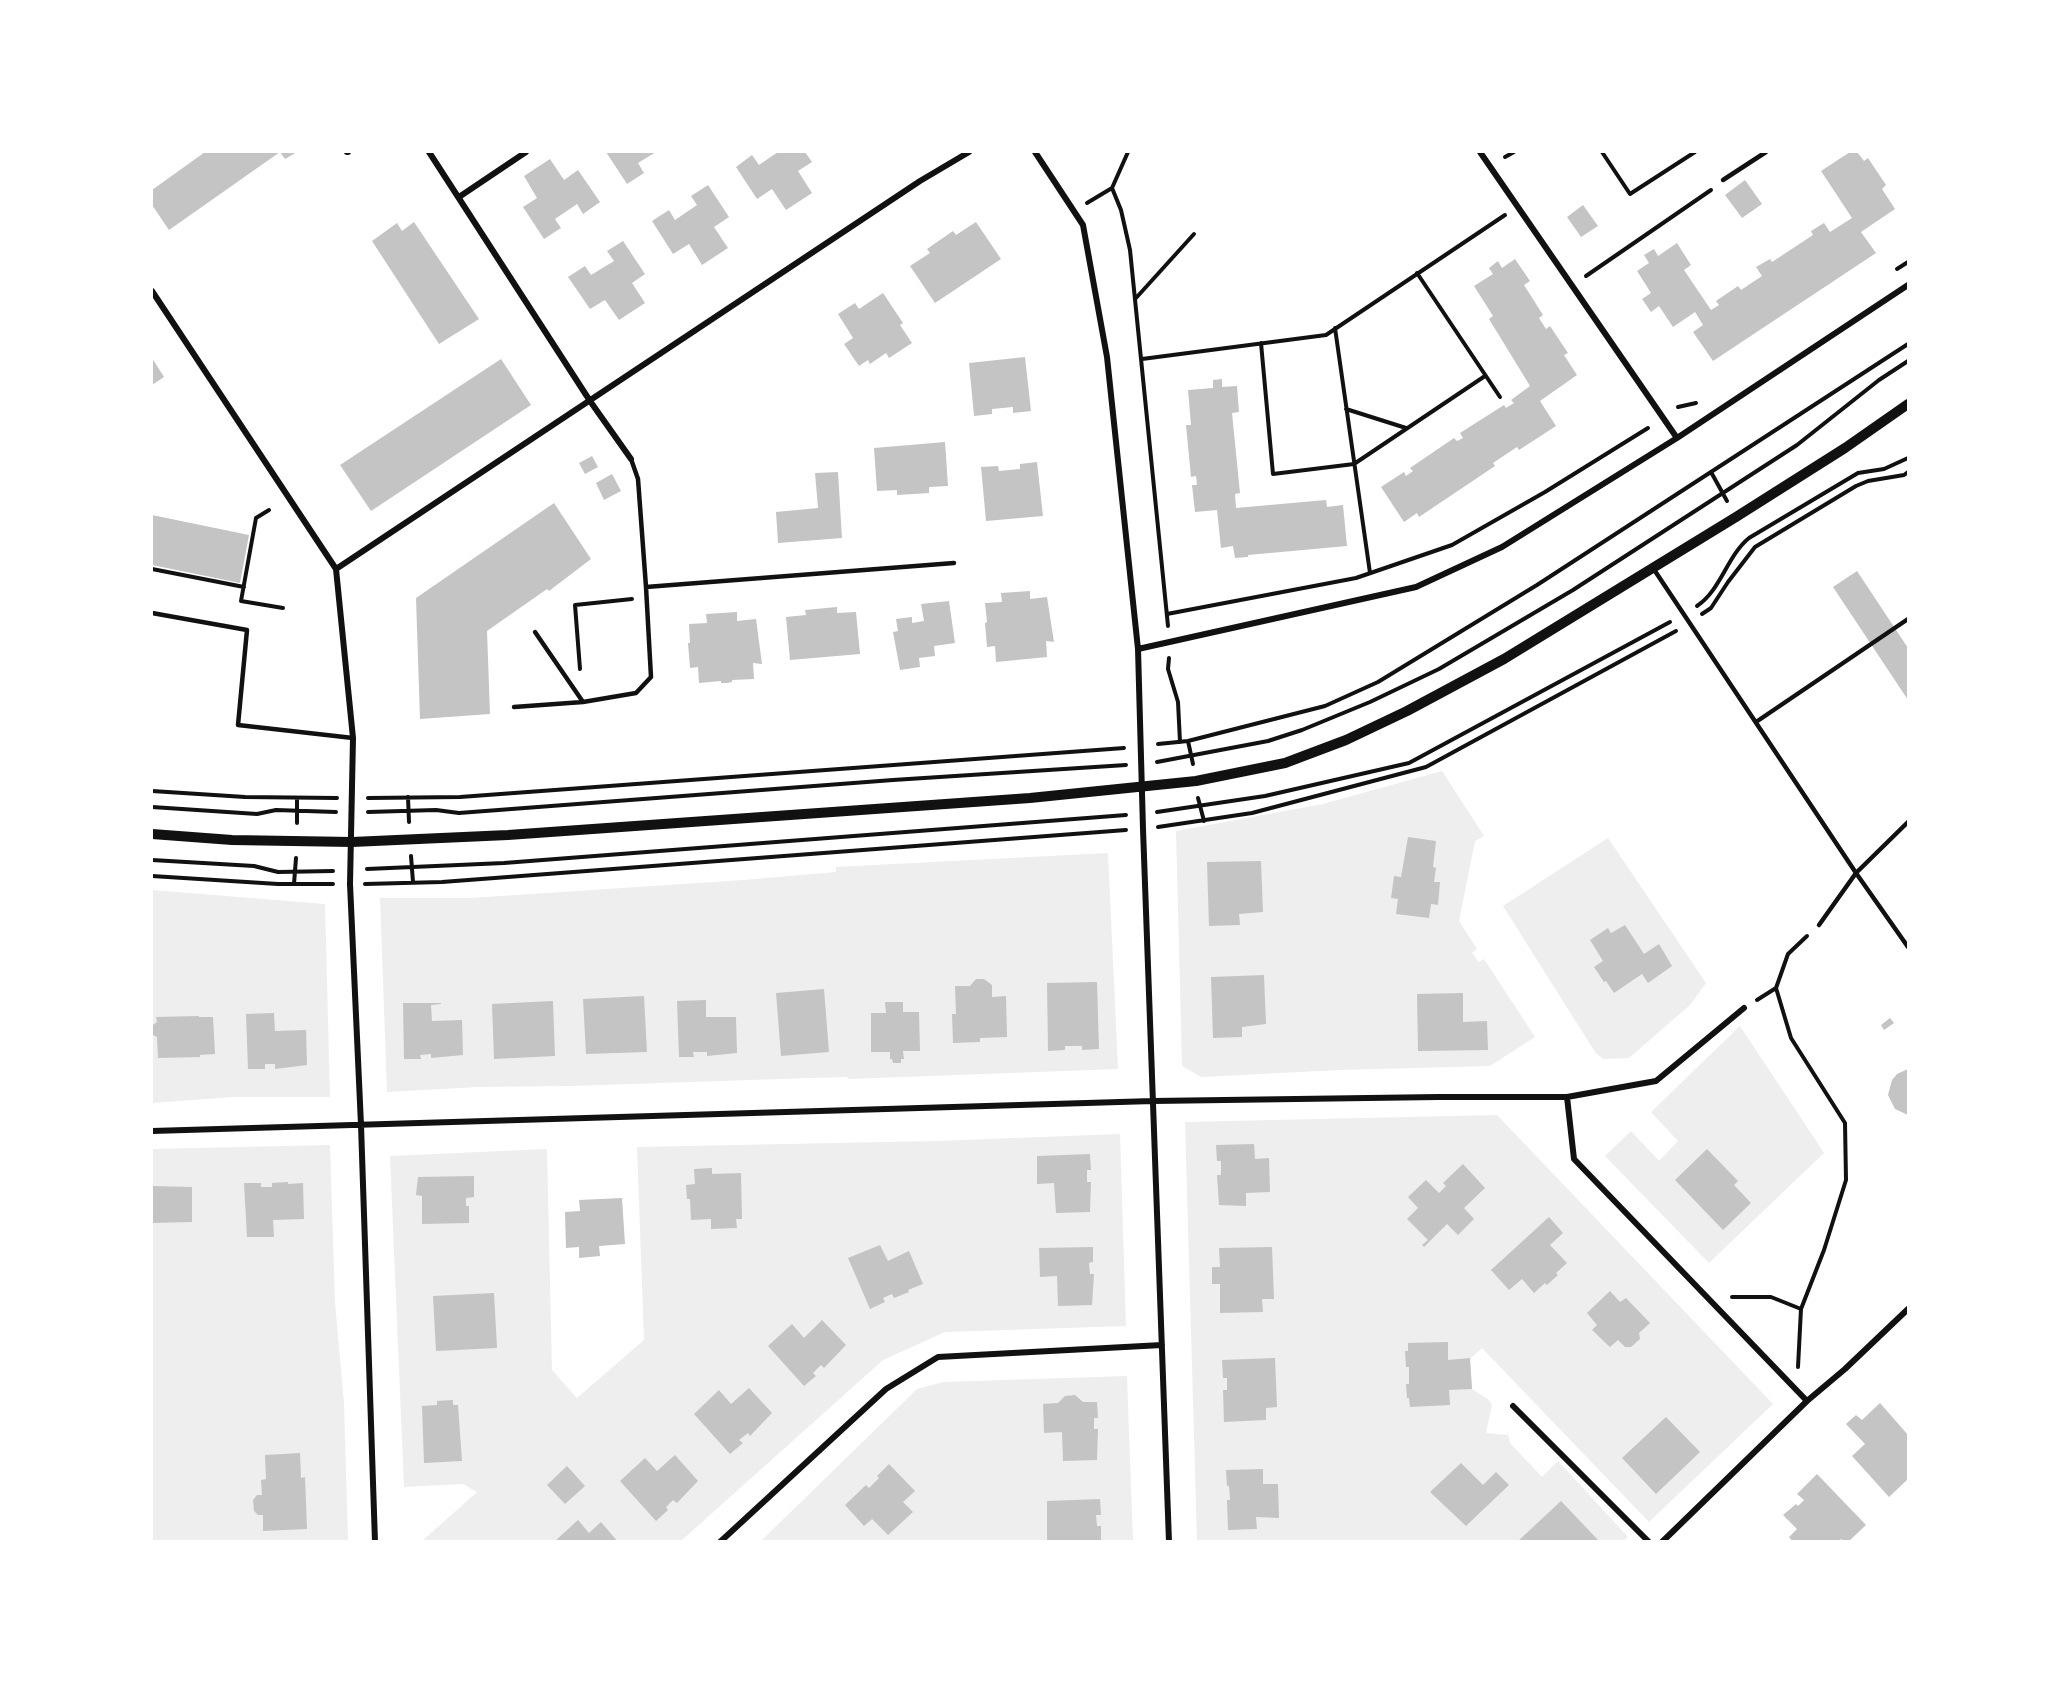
<!DOCTYPE html>
<html>
<head>
<meta charset="utf-8">
<style>
  body { margin:0 }
  #map { position:relative; width:2060px; height:1693px; overflow:hidden; background:#fff; font-family:"Space Grotesk",sans-serif }
  canvas { display:block }
  .frame { position:absolute; inset:0; border:153px solid #fff; pointer-events:none }
</style>
</head>
<body>
<div id="map">
<canvas width="2060" height="1693"></canvas>
<div class="frame"></div>
</div>
<script>
const ctx = document.querySelector('canvas').getContext('2d');
ctx.lineJoin = 'round';
function fillPath(path, color) { ctx.fillStyle = color; ctx.fill(path, 'evenodd'); }
function stroke(path, color, width, dash) { ctx.strokeStyle = color; ctx.lineWidth = width; ctx.lineCap = dash ? 'butt' : 'round'; ctx.setLineDash(dash || []); ctx.stroke(path); }
fillPath(new Path2D(`
  M1442 771 1484 836 1475 841 1459 921 1477 949 1472 953 1479 962 1484 959 1535 1037 1490 1066 1340 1070 1201 1077 1182 1066 1176 831 1323 804Z
  M1608 838 1706 983 1690 1005 1629 1058 1603 1059 1595 1052 1503 906Z
  M1108 853 1118 1069 848 1079 847 1077 811 1078 570 1086 478 1087 387 1092 380 898H471L743 880 836 872V867Z
  M152 890 325 904 330 1097H233L152 1103Z
  M1740 1026 1824 1153 1709 1263 1605 1156 1631 1131 1659 1161 1678 1141 1651 1112Z
  M1497 1115 1773 1404 1649 1522 1482 1348 1470 1359 1472 1389 1489 1400 1492 1405 1486 1433 1508 1435 1510 1443 1542 1477 1558 1461 1628 1537 1623 1541H1197L1185 1122Z
  M1120 1134 1126 1326 945 1332 883 1360 681 1541H422L477 1492 463 1484 404 1487 390 1156 547 1149 552 1370 577 1398 644 1340 637 1147 936 1141Z
  M330 1145 335 1303 344 1403 348 1541H152V1149Z
  M1127 1376 1133 1541 760 1542 917 1389 943 1382Z`), '#eee');
fillPath(new Path2D(`
  M205 152H297L285 159 280 152 169 230 152 205V190Z
  M606 152H656L638 163 644 173 627 184Z
  M778 152H805L812 162 798 171 812 193 786 210 772 189 757 199 736 167 752 155 759 165Z
  M1850 152H1857L1864 161 1868 158 1886 185 1882 189 1895 209 1861 232 1876 253 1713 361 1693 332 1703 325 1695 312 1673 327 1659 306 1651 312 1642 299 1651 293 1637 271 1649 263 1644 255 1654 249 1658 256 1677 243 1691 265 1684 270 1711 310 1719 305 1716 301 1738 286 1741 290 1762 276 1756 267 1770 259 1772 262 1813 235 1811 231 1824 223 1830 232 1852 218 1821 171Z
  M550 159 564 180 578 170 600 202 583 214 577 204 555 219 561 228 544 239 523 207 537 198 524 176Z
  M1745 180 1762 204 1742 218 1725 195Z
  M708 185 729 217 714 227 728 248 702 265 689 244 673 254 652 221 669 210 675 220 697 205 691 196Z
  M1583 205 1598 226 1581 237 1567 217Z
  M414 222 479 319 439 344 372 241 397 223 402 231Z
  M976 222 1001 259 935 303 910 266 930 253 927 249 953 231 956 235Z
  M623 241 645 274 632 283 645 303 619 320 605 300 590 309 568 277 585 266 591 275 614 261 607 251Z
  M1515 259 1530 281 1524 285 1543 315 1539 318 1546 329 1550 326 1568 353 1564 355 1577 375 1540 401 1556 426 1519 450 1517 447 1493 463 1495 466 1419 517 1417 513 1404 522 1381 487 1404 472 1406 476 1413 471 1410 468 1454 438 1457 441 1463 438 1460 433 1504 405 1506 408 1514 403 1511 400 1530 386 1489 319 1493 316 1474 286 1493 274 1489 268 1498 261 1502 268Z
  M883 293 903 323 900 325 912 343 889 358 886 353 870 364 868 360 859 366 844 344 853 338 838 314 855 303 859 309Z
  M1025 357 1031 411 1013 413V407L992 409V414L974 416 969 363Z
  M152 358 164 377 152 385Z
  M501 359 531 405 371 511 340 465Z
  M1222 379V387L1237 386 1239 412 1232 413 1240 493 1235 494 1236 508 1326 500 1327 507 1343 505 1347 546 1248 555V557L1235 558 1233 546 1221 548 1217 510 1195 512 1192 485H1197L1196 476 1191 477 1186 425H1191L1188 390 1213 388V380Z
  M945 442 948 486 929 487V493L914 494 897 495V490L877 491 874 448Z
  M592 456 598 467 585 474 579 463Z
  M1037 462 1043 516 986 521 981 467 998 466 999 471 1020 469V464Z
  M838 472 842 538 778 543 776 512 818 508 815 473Z
  M612 474 621 491 604 500 596 483Z
  M554 503 591 559 549 591 547 589 487 631 490 714 420 719 416 598Z
  M152 515 249 535 240 583 152 565Z
  M1857 571 1908 648V700L1833 587Z
  M1030 591V599L1047 597 1054 642 1046 641 1047 657 996 662 995 646 987 647 985 623 987 622 985 603 1002 602 1001 593Z
  M949 601 955 643 934 646 935 656 919 658 920 667 900 670 893 632 898 631 896 619 912 617V623L924 621 921 604Z
  M837 607V613L856 612 860 654 790 660 786 617 806 615 805 610Z
  M737 612V621L756 619 762 664 753 663 754 679 732 680V682L727 683H721V681L699 683 698 667 690 668 688 643H690L689 624 707 623 706 614Z
  M1408 837 1436 841 1433 867 1436 868 1434 882H1440L1438 905 1431 904 1429 918 1396 914 1398 899 1391 898 1394 876 1401 877Z
  M1261 861 1263 912 1239 914 1240 925 1209 926 1207 862Z
  M1625 925 1644 954 1659 944 1672 966 1648 983 1642 974 1614 993 1606 981 1604 982 1594 967 1603 961 1590 940 1608 928 1611 933Z
  M1264 975 1266 1024 1242 1027V1037L1213 1038 1211 977Z
  M976 979H984L992 985V997L1006 996 1007 1037 980 1038V1042L953 1043 952 1014H956L955 986H970Z
  M1097 982 1099 1049 1082 1050V1046H1065V1050L1048 1051 1047 983Z
  M824 989 829 1052 781 1056 776 993Z
  M1463 993V1022L1487 1021 1488 1050 1418 1051 1417 994Z
  M644 996 647 1052 586 1054 583 999Z
  M706 1000V1017H736L737 1053 707 1056V1052H693L694 1057H679L677 1001Z
  M553 1001 555 1056 494 1059 492 1004Z
  M885 1002H903V1012H919L920 1051H903L904 1059H901V1063H893L892 1059H890V1052H871V1013H886Z
  M403 1003H441V1004L431 1005 432 1021 462 1020 463 1055 431 1058V1054L420 1055 421 1059H404Z
  M274 1013 275 1031 306 1030 307 1065 275 1069V1064H265V1069H248L246 1014Z
  M199 1016V1017H213L215 1054 200 1055V1057L158 1058 157 1037 153 1035V1025L157 1022 156 1017Z
  M1890 1018 1894 1023 1884 1030 1881 1025Z
  M1908 1069V1115L1895 1109 1888 1095 1892 1080 1897 1074Z
  M1254 1144 1255 1159 1269 1158 1270 1192 1246 1193V1206L1219 1205 1217 1175H1221V1161H1217L1216 1145Z
  M1707 1149 1738 1181 1734 1185 1751 1203 1723 1230 1675 1180Z
  M1090 1154 1091 1170H1087V1182H1091L1090 1212 1056 1213 1054 1183 1037 1184V1156Z
  M1463 1164 1485 1188 1464 1208 1474 1219 1458 1235 1447 1224 1424 1247 1422 1245 1428 1240 1407 1219 1418 1208 1408 1197 1426 1180 1439 1193 1446 1186 1443 1183Z
  M712 1168V1174L741 1173 742 1219H736L737 1228 711 1229V1219L691 1220 690 1199H687L686 1185 695 1184 694 1169Z
  M474 1176V1197L466 1198V1206H469V1223L422 1224V1196L416 1195 418 1177Z
  M288 1182V1184L303 1183 304 1219 273 1220 274 1237H247L244 1183H261V1187H272V1183Z
  M152 1186 192 1187V1222L152 1223Z
  M622 1198 625 1244 599 1246 600 1256 579 1258V1247L566 1248 565 1212 580 1211 579 1200Z
  M1549 1217 1563 1233 1550 1245 1567 1263 1556 1273 1558 1275 1547 1285 1545 1283 1534 1293 1522 1279 1509 1290 1491 1270Z
  M880 1245 888 1261 909 1251 923 1284 908 1290 909 1292 894 1298 892 1294 883 1298 885 1302 870 1309 848 1258Z
  M1093 1247V1262L1089 1263 1090 1274H1094L1092 1305 1058 1306 1057 1276 1040 1277 1039 1248Z
  M1272 1247 1274 1299H1262L1263 1312 1220 1313V1284H1212V1267H1220L1219 1248Z
  M1610 1291 1620 1302 1626 1298 1650 1323 1639 1333 1640 1339 1631 1347H1625L1618 1340 1610 1347 1592 1330 1597 1325 1587 1313Z
  M494 1293 497 1348 436 1351 433 1296Z
  M822 1320 846 1345 824 1368 821 1365 813 1373 816 1376 804 1386 768 1346 792 1324 804 1338Z
  M1448 1342V1360L1470 1358 1472 1389 1449 1390 1450 1405 1410 1407 1409 1398H1407L1406 1384H1409V1367H1406L1405 1351H1408V1343Z
  M1275 1358 1277 1407 1266 1408V1420L1224 1422 1223 1390H1227V1378H1223L1222 1360Z
  M749 1388 772 1413 750 1436 748 1433 739 1440 743 1443 730 1454 694 1414 719 1390 731 1404Z
  M1075 1395 1083 1402H1097L1098 1418H1094V1429H1098L1097 1460 1063 1461 1062 1432 1044 1433 1043 1404 1058 1403 1065 1396Z
  M453 1400V1405H458L462 1461 424 1463 422 1406 437 1405V1401Z
  M1880 1403 1908 1435V1479L1889 1497 1852 1456 1865 1444 1846 1424 1856 1415 1862 1420Z
  M1666 1417 1700 1452 1656 1494 1622 1458Z
  M300 1453 301 1478 305 1477 307 1529 263 1531V1515H258L254 1511 253 1500 257 1495H262L261 1480 266 1479 265 1455Z
  M675 1455 698 1481 677 1503 673 1500 666 1507 668 1510 656 1521 620 1481 645 1458 657 1471Z
  M1461 1463 1483 1485 1496 1472 1509 1485 1466 1526 1430 1492Z
  M889 1464 915 1491 903 1502 913 1512 888 1535 872 1519 864 1526 845 1505 866 1485 869 1488 879 1478 877 1476Z
  M567 1466 585 1486 565 1504 547 1485Z
  M1263 1469V1484H1278L1279 1518 1256 1517 1257 1529 1228 1530 1227 1500H1230L1229 1486H1227L1226 1470Z
  M1817 1474 1866 1525 1848 1542H1843L1841 1539 1838 1542H1793L1789 1537 1797 1529 1783 1515 1796 1504 1798 1506 1804 1500 1797 1494Z
  M1100 1499 1101 1515H1096L1097 1526H1101V1542H1047V1501Z
  M1561 1501 1598 1540 1596 1542H1517Z
  M578 1520 589 1533 601 1522 618 1542H554Z`), '#c4c4c4');
stroke(new Path2D(`
  M1602 152 1630 194 1695 152
  M1505 157 1514 152
  M1112 188 1121 210 1130 250 1168 626
  M1087 203 1112 188 1128 152
  M1897 269 1908 262
  M1417 273 1500 397
  M1586 276 1711 190
  M1136 298 1194 234
  M1335 328 1370 573
  M1261 343 1273 474 1354 464 1485 376
  M1142 359 1326 335 1505 215
  M1678 407 1696 403
  M1346 409 1406 428
  M1711 472 1727 501
  M269 510 256 518 241 601 283 608
  M152 569 244 587
  M1697 606C1721 590 1727 556 1749 538L1858 473 1884 469 1908 458
  M1167 614 1356 578 1452 545 1545 492 1648 428
  M1702 614 1711 608 1728 582 1755 547 1856 486 1868 481 1904 475 1908 472
  M1169 658 1168 669 1178 702 1180 742
  M580 669 575 605 632 599
  M1188 741 1193 764
  M1158 744 1188 741 1325 706 1378 682 1537 585 1908 344
  M1157 762 1268 741 1302 730 1370 702 1439 669 1573 590 1797 445 1879 380 1908 361
  M152 791 245 797 337 798
  M408 797 409 822
  M368 798 460 797 1124 748
  M1198 798 1204 821
  M152 807 257 814 276 810 336 812
  M368 812 436 810 459 813 893 780 1126 765
  M1157 812 1265 796 1409 763 1670 622
  M297 823V798
  M1158 827 1252 813 1426 767 1676 631
  M411 856 413 882
  M152 860 254 866 278 872 333 871
  M367 869 504 863 1126 815
  M152 876 278 884H333
  M294 884 296 858
  M365 884 442 882 1126 830
  M1757 1000 1776 988
  M1732 1297H1771L1801 1309
  M1798 1367 1801 1309 1824 1250 1846 1180 1845 1123 1791 1038 1776 988 1788 954 1807 936`), '#111', 4);
stroke(new Path2D(`
  M1723 180 1766 152
  M631 459 638 479 646 587 954 563
  M1653 568 1856 873 1908 822
  M152 613 247 630 238 725 353 738
  M535 632 583 702 636 693 651 677 646 587
  M514 707 583 702
  M1756 722 1908 619
  M1819 925 1856 873 1908 947`), '#111', 4.5);
stroke(new Path2D(`
  M347 152H348
  M429 152 590 401 631 459
  M1035 152 1083 225 1107 357 1138 649 1143 829 1169 1542
  M1480 152 1677 438
  M459 197 526 152
  M152 291 336 569 353 738 350 884 361 1125 375 1542
  M336 569 920 181 969 152
  M1138 649 1416 587 1502 547 1677 438 1908 285
  M1567 1097 1574 1159 1807 1401
  M152 1131 1153 1101 1439 1097H1567L1656 1081 1744 1008
  M1513 1406 1649 1542
  M720 1542 886 1389 938 1357 1162 1345
  M1662 1542 1807 1401 1845 1369 1908 1309`), '#111', 6);
stroke(new Path2D(`
  M152 834 232 840 352 842 508 835 1030 798 1196 781 1285 763 1346 740 1407 711 1504 659 1736 517 1845 448 1908 404`), '#111', 10);
</script>
</body>
</html>
